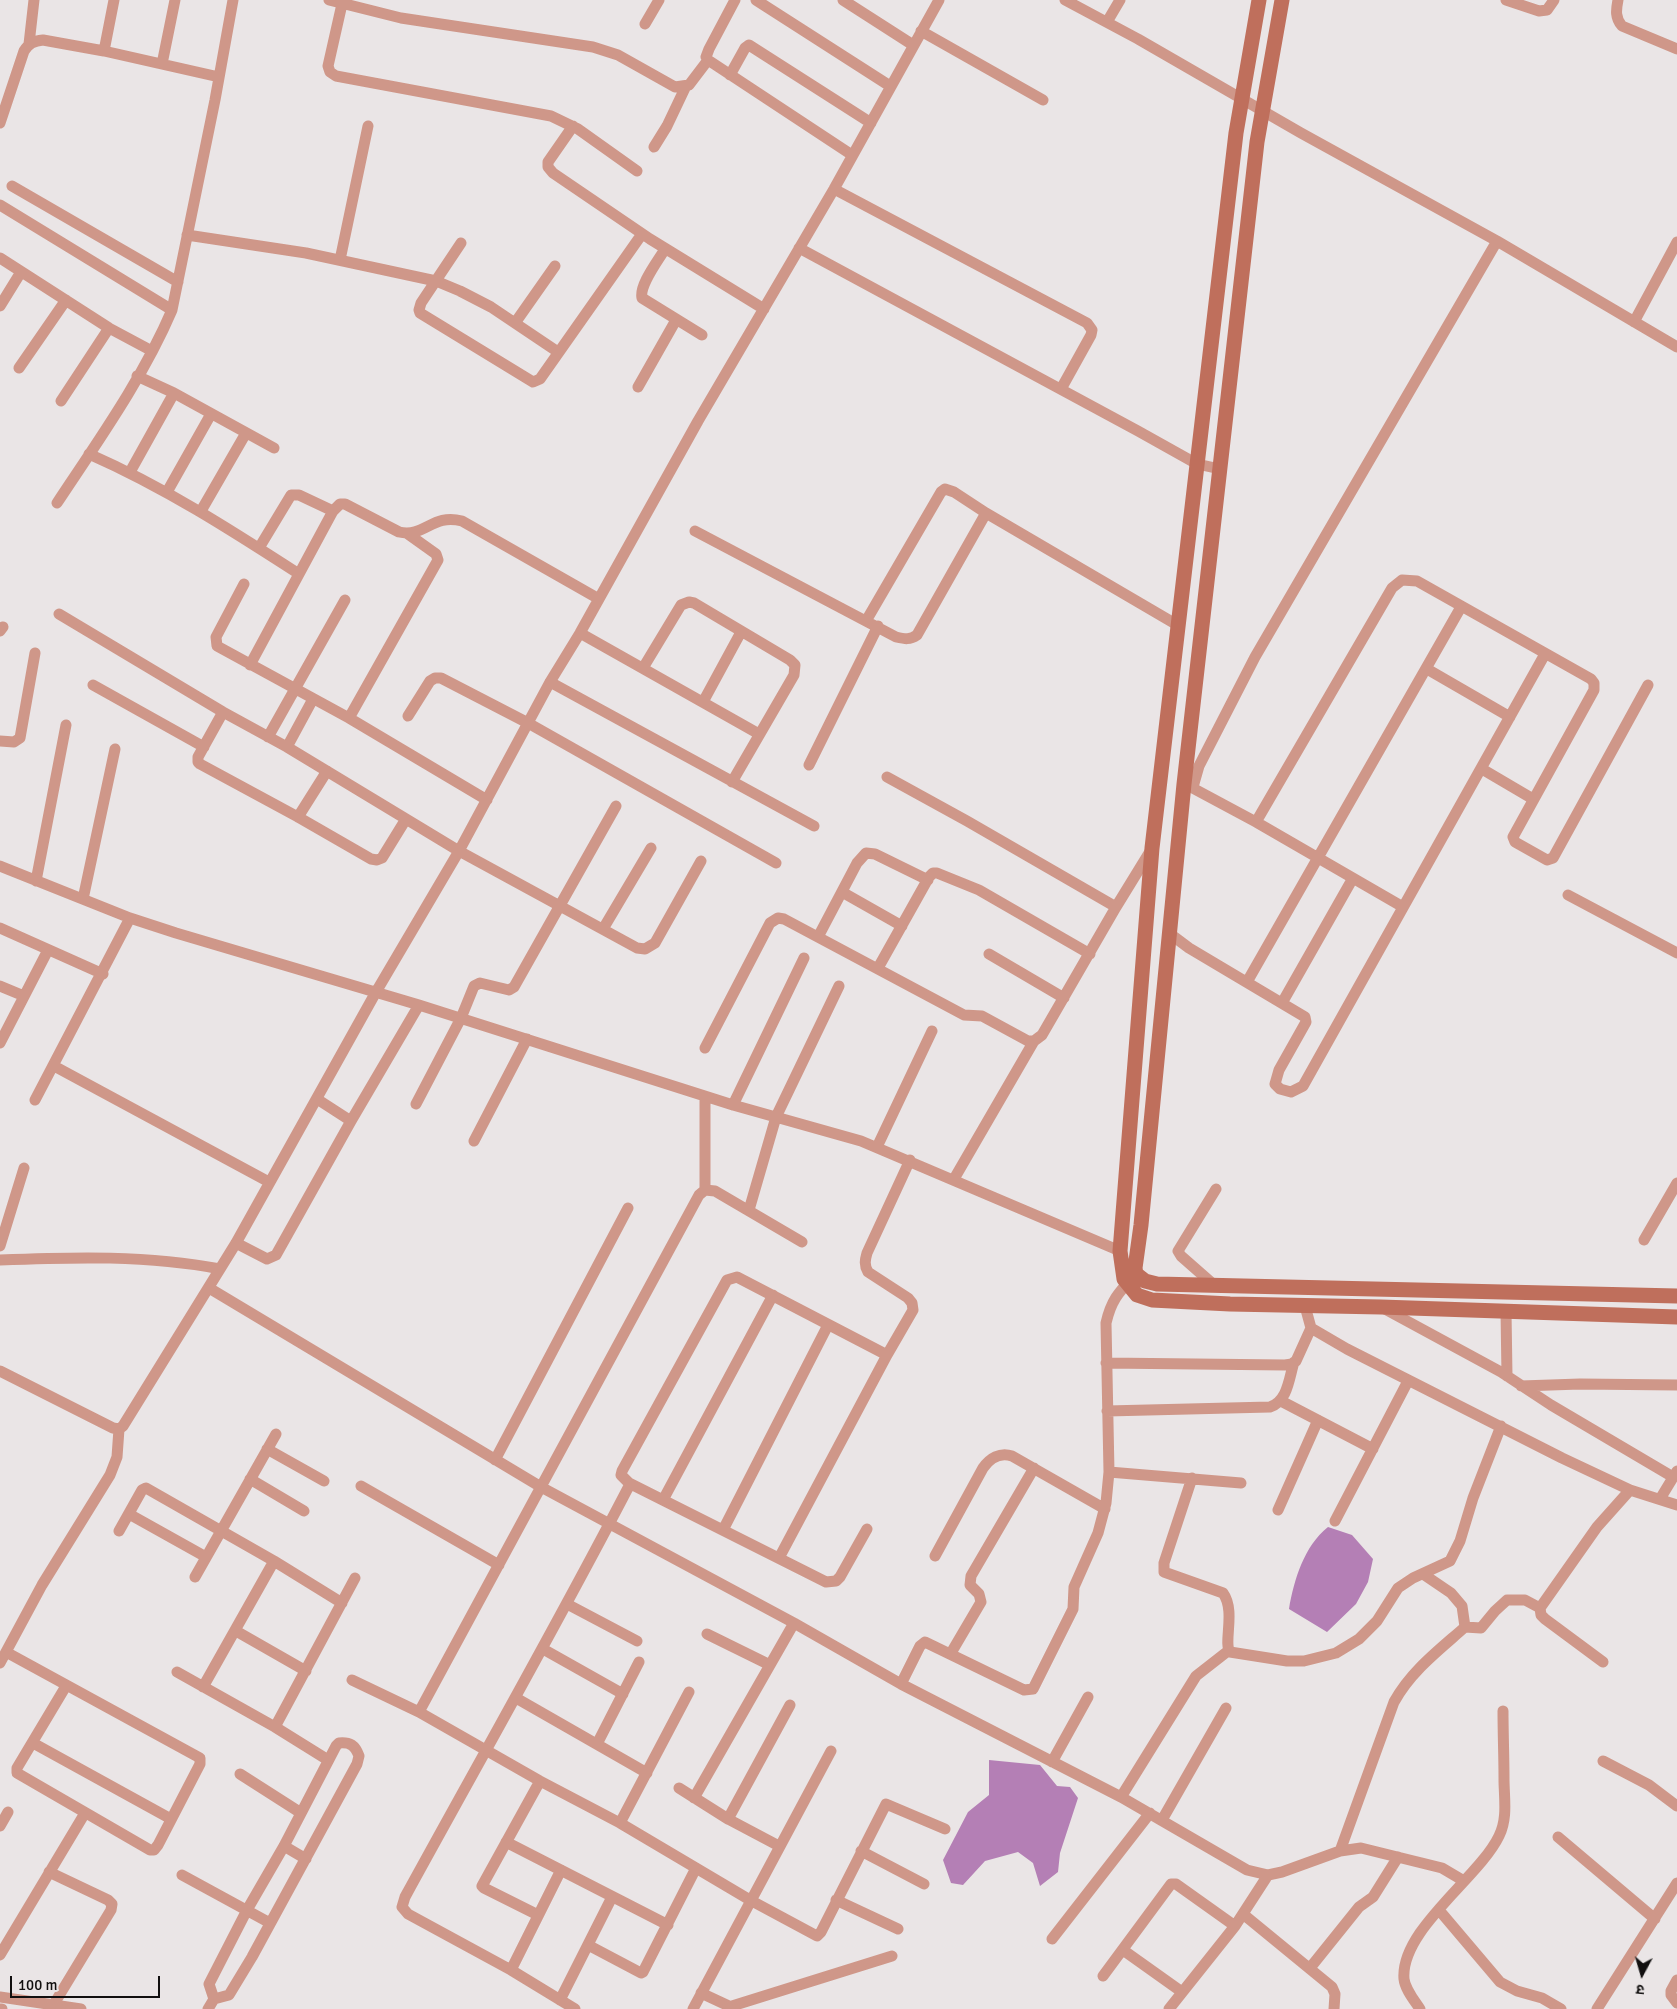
<!DOCTYPE html>
<html>
<head>
<meta charset="utf-8">
<style>
  body { margin:0 }
  #map { position:relative; width:1677px; height:2009px; overflow:hidden; background:#eae5e6; font-family:Signika,"Noto Sans Devanagari",sans-serif }
  canvas { display:block }
  .north { position:absolute; left:1617px; top:1949px; width:50px; height:50px; -webkit-text-stroke:4px #eae5e6; paint-order:stroke; rotate:186deg; font-size:14px; font-weight:700; line-height:20px; text-align:center; color:#110f0f }
  .north::after { content:''; display:block; margin:auto; width:18px; height:22px; background:#110f0f; clip-path:polygon(50% 0,100% 100%,50% 72%,0 100%) }
  .scale { position:absolute; left:10px; top:1976px; width:150px; height:22px; box-sizing:border-box; border:2px solid #110f0f; border-top:0; padding-left:6px; font-size:15px; line-height:18px; white-space:nowrap; color:#110f0f; -webkit-text-stroke:4px #eae5e6; paint-order:stroke }
</style>
</head>
<body>
<div id="map">
<canvas width="1677" height="2009"></canvas>
<div class="north">उ</div>
<div class="scale">100 m</div>
</div>
<script>
const ctx = document.querySelector('canvas').getContext('2d');
ctx.lineJoin = 'round';
function fillPath(path, color) { ctx.fillStyle = color; ctx.fill(path, 'evenodd'); }
function stroke(path, color, width, dash) { ctx.strokeStyle = color; ctx.lineWidth = width; ctx.lineCap = dash ? 'butt' : 'round'; ctx.setLineDash(dash || []); ctx.stroke(path); }
fillPath(new Path2D(`
  M1328 1527 1352 1535 1373 1559 1368 1582 1356 1604 1327 1632 1289 1609C1294 1580 1304 1546 1328 1527Z
  M989 1760 1040 1765 1057 1786 1070 1787 1078 1798 1060 1853 1058 1872 1040 1886 1033 1863 1018 1852 985 1861 963 1885 951 1883 943 1860 968 1812 989 1795Z`), '#b47fb5');
stroke(new Path2D(`
  M329 0 401 18 593 47 618 55 675 87 689 85 708 60
  M735 0 709 49 706 57 708 60 852 155
  M756 0 890 86
  M843 0 913 45
  M1065 0 1138 39 1301 133 1497 241 1677 347
  M1506 0 1539 11 1547 10 1554 0
  M1618 0C1616 10 1615 18 1622 26L1677 49
  M342 4 328 66 330 72 336 76 551 116 578 129 637 171
  M1107 22 1120 0
  M645 24 659 0
  M921 31 1043 100
  M29 44 34 0
  M104 51 114 0
  M162 64 175 0
  M730 75 745 48 749 45 871 123
  M0 123 24 51C29 43 34 41 43 40L104 51 219 77
  M573 126 548 162V167L553 173 650 239 764 309
  M654 147 667 126 686 86
  M12 186 178 282
  M834 189 1087 323 1092 330 1091 335 1061 389
  M0 205 172 310
  M187 235 306 253 436 281 460 291 491 307 558 352
  M461 243 421 303 419 310 420 313 533 382 540 379 642 234
  M799 248 1138 431 1197 464 1220 469
  M665 249C658 261 639 285 642 298L702 335
  M0 258 109 328 152 351
  M340 260 368 126
  M0 306 21 272
  M1634 322 1677 242
  M515 323 555 266
  M19 368 66 300
  M137 376 174 393 274 448
  M638 387 676 320
  M61 401 109 328
  M89 454C164 487 231 530 299 574
  M130 472 174 393
  M167 492 211 414
  M57 503C98 441 143 378 172 310L215 100 233 0
  M201 511 246 433
  M695 531 896 637C905 639 910 640 917 635L986 513
  M259 548 291 495H299L333 511
  M244 584 216 637 217 646 349 718 487 800
  M59 614 223 712 287 747 459 851 637 948 645 949 655 943 701 861
  M866 621 941 492 945 489 954 492 986 513 1179 626
  M0 631 3 627
  M580 633 759 734
  M250 665 333 511 340 504H345L399 532C425 538 432 513 462 521L599 599
  M643 668 681 605 689 602 694 603 790 660 795 665 794 675 732 782
  M1427 669 1510 717
  M550 682 814 826
  M93 685 204 747
  M703 702 741 632
  M223 712 198 757V762L200 764 298 817 371 859 377 860 382 858 406 819
  M408 716 430 681 435 678H441L528 723 776 863
  M349 718 438 560 436 554 408 534
  M268 737 345 600
  M0 741 14 742 20 738 35 653
  M287 747 313 699
  M809 765 878 626
  M1482 769 1533 799
  M887 777 967 821 1116 907
  M1187 785 1256 822 1403 907
  M1193 787 1199 766 1255 657 1497 241
  M298 817 327 771
  M1256 822 1392 588 1402 580 1417 581 1591 679 1594 683V690L1513 837 1515 842 1547 860 1553 858 1648 685
  M0 866 130 918 176 933 419 1005 733 1105 861 1141 1120 1251
  M36 881 66 725
  M842 892 902 926
  M1568 895 1677 953
  M83 899 115 749
  M0 928 103 974
  M603 929 651 848
  M1169 933 1189 948 1305 1017 1306 1022 1279 1070 1275 1084 1280 1089 1291 1092 1303 1086 1545 654
  M818 937 857 863 866 853 875 854 928 880
  M989 954 1064 998
  M878 968 929 877 933 873H937L979 890 1090 954
  M1247 982 1461 607
  M0 986 24 996
  M1282 1003 1353 878
  M0 1043 48 950
  M705 1048 770 923 778 918 784 919 964 1015 982 1016 1028 1041H1034
  M54 1066 269 1182
  M705 1096V1190
  M317 1099 351 1121
  M35 1100 130 918
  M416 1104 461 1018 474 986 480 983 509 990 514 987 616 806
  M733 1105 804 958
  M474 1141 527 1039
  M877 1147 932 1031
  M954 1179 1034 1041 1042 1035 1116 907 1151 850
  M749 1210 776 1117 839 986
  M1644 1240 1677 1183
  M236 1243 267 1259 276 1255 351 1121 419 1005
  M0 1246 24 1168
  M0 1260C73 1257 148 1255 220 1269
  M1214 1285 1181 1256 1178 1251 1216 1189
  M209 1288 541 1487 794 1623 901 1684 1121 1797 1247 1870 1268 1875 1282 1872 1340 1851 1361 1848 1442 1868 1464 1881
  M1305 1306 1311 1328 1347 1349 1562 1458 1630 1490 1677 1505
  M1383 1308 1501 1372 1551 1405 1673 1477
  M1506 1311 1507 1376
  M1106 1363 1285 1365 1292 1364 1296 1361 1311 1328
  M0 1371 113 1428 119 1429
  M1521 1386 1580 1384 1677 1385
  M1281 1401 1373 1449
  M1107 1411 1270 1407C1288 1401 1289 1378 1294 1362
  M267 1449 324 1481
  M495 1460 628 1208
  M1109 1472 1241 1483
  M1192 1478 1164 1563V1572L1223 1593C1236 1611 1223 1643 1230 1652L1287 1661H1304L1336 1653 1359 1639 1377 1621 1398 1588 1413 1578 1450 1561 1460 1541 1473 1498 1501 1426
  M250 1479 304 1511
  M629 1483 826 1582 836 1581 840 1577 867 1529
  M361 1486 499 1565
  M1660 1499 1677 1471
  M663 1500 773 1295
  M1278 1510 1318 1420
  M129 1514 206 1557
  M1335 1521 1408 1381
  M723 1530 828 1325
  M119 1531 142 1490 146 1488 274 1561 342 1603
  M935 1556 983 1468C990 1458 1000 1452 1012 1456L1105 1509
  M779 1558 887 1355 913 1310 912 1303 908 1298 868 1272C864 1265 865 1260 867 1253L910 1160
  M1423 1574 1451 1593 1462 1606 1465 1627
  M195 1577 276 1434
  M567 1604 637 1641
  M236 1631 306 1671
  M707 1634 770 1665
  M543 1649 623 1694
  M6 1652 200 1758V1764L158 1845 154 1850H150L17 1773V1768L66 1686
  M951 1653 981 1602 979 1594 970 1585 971 1576 1034 1468
  M1603 1662 1545 1619 1541 1615 1540 1608 1597 1527 1630 1490
  M0 1663 42 1585 110 1475 117 1457 119 1429 123 1426 236 1243 376 992 459 851 550 682 580 633 698 421 834 189 939 0
  M177 1672 275 1727 328 1760
  M352 1680 419 1712 540 1781 620 1823 750 1900 817 1936 821 1932 886 1804 945 1829
  M901 1684 920 1646 925 1642 1024 1690 1033 1689 1073 1609 1074 1587 1098 1533 1106 1503 1109 1472 1106 1323C1111 1301 1118 1293 1133 1277
  M203 1687 274 1561
  M516 1698 647 1773
  M419 1712 699 1195 705 1190 715 1191 802 1242
  M275 1727 355 1578
  M33 1743 171 1819
  M597 1744 639 1662
  M1603 1761 1649 1785 1677 1806
  M1052 1762 1088 1697
  M240 1774 301 1813
  M679 1788 728 1819
  M1121 1797 1196 1676 1228 1651
  M694 1798 794 1623
  M1162 1820 1226 1708
  M620 1823 689 1692
  M0 1826 8 1812
  M1558 1837 1655 1919
  M506 1842 668 1925
  M284 1846 306 1859
  M779 1846 728 1819 790 1705
  M861 1851 924 1884
  M1340 1851 1394 1702C1411 1671 1439 1650 1465 1627L1481 1628 1495 1611 1507 1600H1525L1540 1608
  M49 1872 108 1900 112 1904 111 1910 54 2004
  M182 1875 270 1923
  M836 1900 898 1929
  M1439 1910 1500 1982 1517 1991 1542 1998 1561 2009
  M1243 1914 1332 1987 1335 1994 1334 2009
  M538 1915 484 1888 482 1886 540 1781
  M1052 1939 1150 1813
  M588 1945 641 1973 643 1972 696 1868
  M1123 1950 1182 1992
  M0 1955 85 1813
  M1310 1968 1359 1907 1373 1897 1398 1857
  M511 1970 561 1870
  M1103 1976 1171 1884H1176L1235 1926
  M1677 1980 1671 1991V1995L1677 2003
  M701 1993 731 2007
  M0 1997 81 2009
  M560 2000 612 1897
  M0 2009H2
  M208 2009 214 1999 229 1995 252 1957 357 1764 359 1756C355 1745 350 1742 339 1743L336 1746 284 1846 247 1910 209 1984 214 1999
  M575 2009 511 1970 408 1914 402 1907 405 1897C480 1760 557 1625 629 1486V1483L621 1475 622 1471 727 1280 737 1277 887 1355
  M693 2009 831 1751
  M731 2009 732 2006 892 1956
  M1169 2009 1235 1926 1268 1875
  M1420 2009C1414 2000 1405 1989 1404 1979 1400 1930 1479 1878 1499 1836 1508 1818 1504 1798 1504 1779 1504 1756 1503 1734 1503 1711
  M1597 2009 1677 1883`), '#cf9789', 11);
stroke(new Path2D(`
  M1259 0 1236 133 1152 848 1120 1251 1124 1279 1137 1295 1152 1300 1230 1304 1381 1307 1677 1317
  M1282 0 1257 142 1184 784 1141 1225 1135 1268 1136 1274 1145 1281 1157 1284 1677 1296`), '#bf6f5c', 15);
</script>
</body>
</html>
